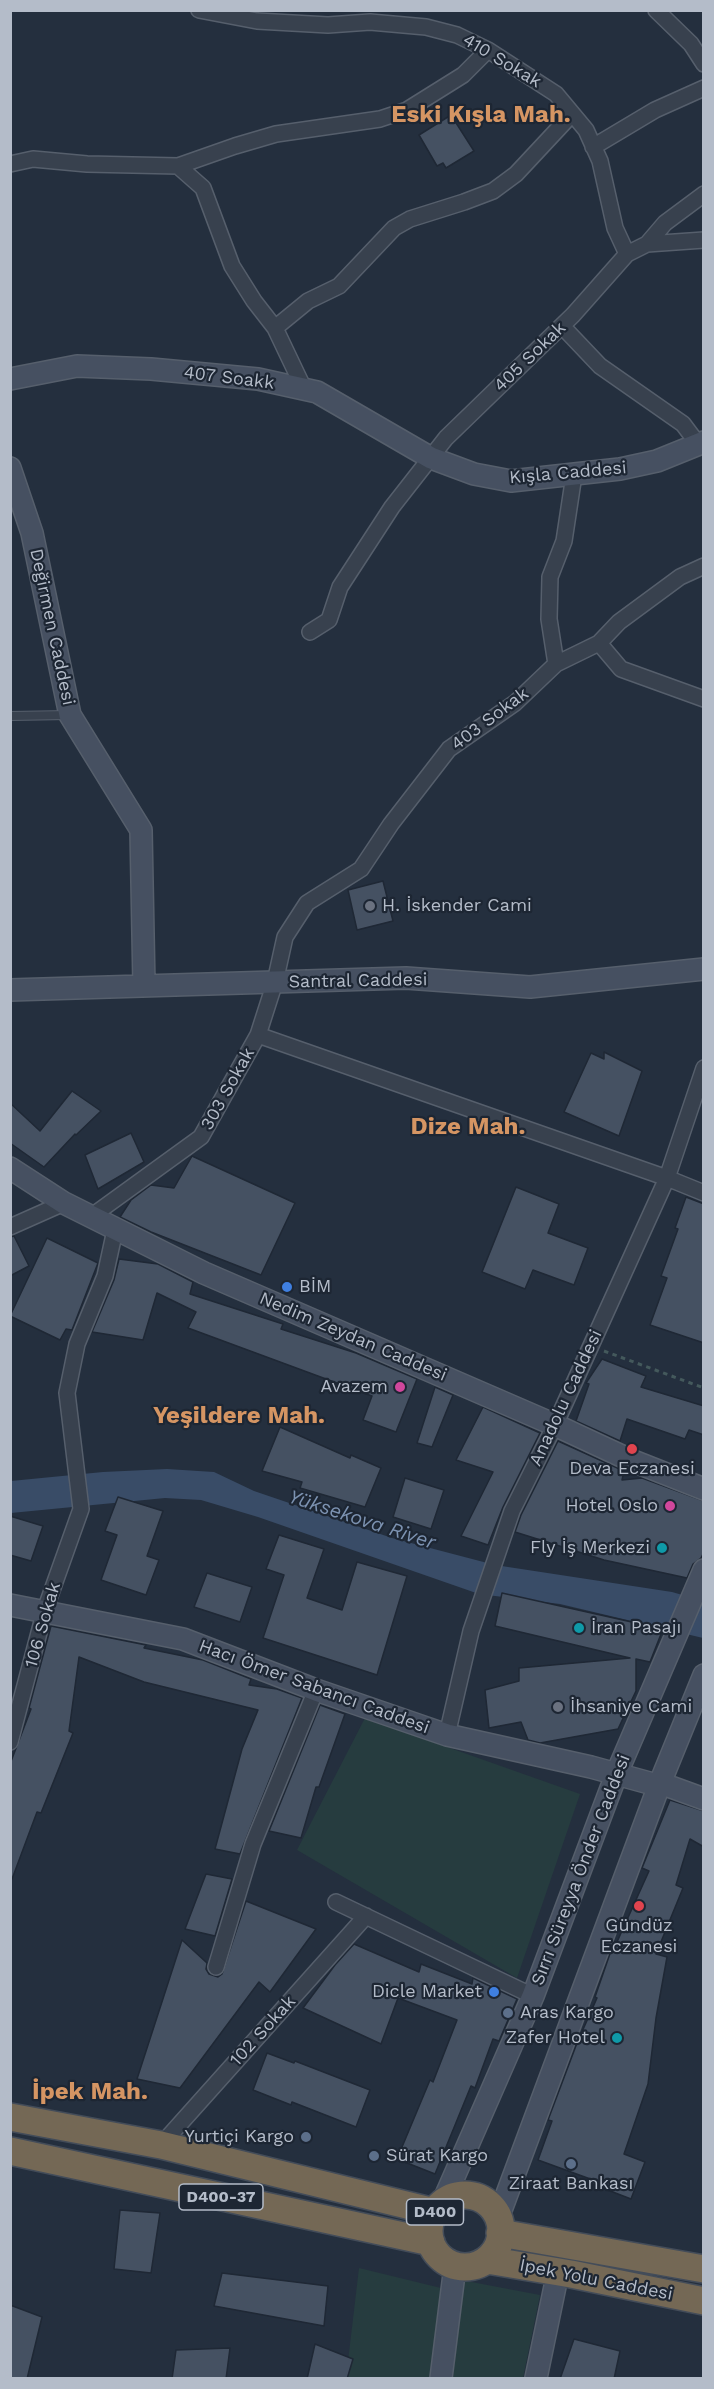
<!DOCTYPE html>
<html>
<head>
<meta charset="utf-8">
<style>
  body { margin:0 }
  #map { position:relative; width:714px; height:2389px; overflow:hidden; background:#242f3e; font-family:"Work Sans",sans-serif }
  canvas { display:block }
  .frame { position:absolute; inset:0; border:12px solid #b4bcc9; pointer-events:none }
</style>
</head>
<body>
<div id="map">
<canvas width="714" height="2389"></canvas>
<div class="frame"></div>
</div>
<script>
const ctx = document.querySelector('canvas').getContext('2d');
ctx.lineJoin = 'round';
function fillPath(path, color) { ctx.fillStyle = color; ctx.fill(path, 'evenodd'); }
function stroke(path, color, width, dash) { ctx.strokeStyle = color; ctx.lineWidth = width; ctx.lineCap = dash ? 'butt' : 'round'; ctx.setLineDash(dash || []); ctx.stroke(path); }
function write(font, color, halo, rows, align = 'center') {
  ctx.font = font + ' "Work Sans",sans-serif'; ctx.lineWidth = 4.5; ctx.setLineDash([]); ctx.textBaseline = 'middle'; ctx.strokeStyle = halo; ctx.fillStyle = color; for (const [text, x, y, turn = 0] of rows) {
    ctx.save(); ctx.translate(x, y); ctx.rotate((+turn || 0) * Math.PI / 180); ctx.textAlign = isNaN(turn) ? turn : align; if (halo) ctx.strokeText(text, 0, 0); ctx.fillText(text, 0, 0); ctx.restore();
  }
}
fillPath(new Path2D(`
  M365 1718 580 1794 517 1978 297 1850Z
  M359 2268 441 2288 432 2378H346Z
  M461 2280 540 2295 523 2378H453Z`), '#263c3f');
fillPath(new Path2D(`
  M167 1469 214 1472 254 1491 392 1538 495 1565 672 1592 703 1601V1638L560 1604 479 1594 258 1517 201 1500 165 1498 11 1513V1481L103 1472Z`), '#394c67');
const building = new Path2D(`
  M451 115 474 151 446 168 443 163 437 166 419 135Z
  M383 881 393 921 357 930 348 890Z
  M604 1052 642 1071 619 1136 564 1112 591 1053 604 1059Z
  M72 1091 101 1111 76 1135 75 1134 44 1167 10 1143V1103L40 1131Z
  M131 1133 144 1162 98 1189 85 1155Z
  M192 1156 295 1203 261 1275 151 1232 120 1217 131 1200 151 1185 174 1188Z
  M516 1187 559 1204 548 1233 588 1248 574 1285 533 1270 525 1289 482 1272Z
  M686 1197 704 1204V1343L650 1325 667 1278 661 1276 678 1229 675 1228Z
  M14 1236 29 1266 10 1276V1237Z
  M47 1238 98 1263 72 1330 66 1329 60 1340 10 1316Z
  M119 1259 158 1264 193 1282 190 1294 283 1324 281 1329 356 1353 417 1379 396 1432 363 1420 372 1396 188 1328 196 1312 157 1293 143 1340 92 1332 114 1280Z
  M602 1359 646 1376 641 1387 704 1406V1435L689 1430 685 1439 627 1419 620 1441 576 1421 589 1384 586 1383Z
  M435 1387 453 1395 432 1447 417 1443Z
  M483 1407 540 1433 503 1507 488 1545 461 1536 493 1472 456 1460Z
  M280 1427 350 1458 351 1455 381 1468 365 1507 300 1488 302 1482 262 1471Z
  M558 1441 624 1471 622 1480 642 1478 704 1501V1552L701 1558 693 1564 687 1578 604 1560 515 1532 521 1515Z
  M405 1478 444 1490 431 1529 393 1517Z
  M118 1497 163 1511 147 1556 159 1560 146 1595 101 1580 117 1535 105 1531Z
  M10 1516 43 1526 31 1561 10 1555Z
  M279 1535 324 1549 307 1598 342 1610 357 1562 407 1576 377 1675 263 1638 284 1575 266 1569Z
  M207 1573 252 1587 240 1622 194 1607Z
  M502 1593 663 1629 650 1662 636 1659V1691L618 1729 540 1743 528 1740 521 1722 489 1728 485 1690 519 1681V1668L630 1658 495 1626Z
  M51 1626 146 1645 144 1648 203 1660 251 1679 249 1685 277 1689 302 1698 240 1854 215 1849 242 1749 258 1710 144 1682 79 1657 69 1731 73 1733 41 1813 37 1812 12 1879H10V1764L31 1709 29 1708Z
  M320 1705 345 1714 319 1787H316L301 1838 269 1831Z
  M670 1800 704 1811V1847L690 1839 676 1885 683 1888 656 1954 667 1957 656 2018 648 2084 624 2154 645 2162 631 2199 592 2184 593 2180 538 2160 552 2121 548 2120 577 2043 597 1998 595 1997 614 1942H617L649 1871 642 1868Z
  M206 1874 232 1879 215 1936 185 1929Z
  M246 1901 316 1929 270 1992 259 1982 180 2088 137 2079 182 1940 207 1963 206 1969 209 1974 218 1977 222 1974Z
  M354 1944 419 1972 421 1964 472 1984 473 1978 517 1999 499 2041 493 2039 475 2088 471 2086 435 2174 397 2159 430 2080 433 2082 457 2020 398 1998 381 2044 303 2008 335 1965Z
  M267 2053 294 2063 295 2061 370 2090 356 2127 292 2102 291 2105 253 2090Z
  M120 2210 160 2213 151 2273 114 2269Z
  M222 2273 328 2286 324 2326 214 2306Z
  M10 2305 42 2317 27 2379H10Z
  M574 2339 620 2351 614 2379H560Z
  M315 2344 353 2359 347 2379H307Z
  M230 2348 226 2379H172L176 2350Z`);
fillPath(building, '#455162');
stroke(building, '#1f2835', 1.5);
const lane = new Path2D(`
  M10 716 69 715`);
const street = new Path2D(`
  M199 10 257 21 328 25 370 22 426 27 457 35 488 50 556 94 586 130 600 161 615 228 627 254
  M656 10 691 44 704 64
  M593 147 655 110 704 88
  M10 164 33 159 87 164 178 166 203 188 232 266 254 301 275 328 304 389
  M178 166 235 146 276 134 380 119 407 110 463 75 488 50
  M647 244 665 223 704 194
  M562 326 600 366 683 424 698 444
  M275 328 308 301 339 286 394 228 410 219 464 202 493 191 516 174 572 114
  M310 632 329 620 340 587 392 507 446 438 573 315 627 254 647 244 704 240
  M599 643 621 669 704 699
  M556 664 599 643 619 622 680 577 704 566
  M258 1035 667 1178 704 1193
  M92 1216 201 1137 258 1035 275 982 285 937 307 903 361 869 391 824 449 749 515 703 556 664 549 619 550 577 564 541 574 475
  M10 1227 64 1203
  M447 1735 471 1631 512 1511 555 1425 667 1178 704 1068
  M10 1742 45 1610 81 1509 67 1393 77 1344 105 1276 115 1230
  M336 1902 533 1996
  M216 1967 253 1844 316 1690
  M161 2145 366 1916`);
const secondary = new Path2D(`
  M10 379 77 366 151 369 258 379 317 392 431 458 474 474 511 481 620 469 657 461 704 442
  M10 468 32 533 70 715 141 830 144 986
  M10 990 406 978 530 987 704 969
  M10 1168 64 1203 204 1273 555 1425 628 1459 704 1489
  M10 1605 183 1639 316 1690 447 1735 591 1767 653 1784 660 1783 704 1799
  M442 2204 533 1996 616 1775 704 1570
  M498 2218 660 1783 704 1675
  M441 2378 455 2266
  M536 2378 558 2272`);
const highway = new Path2D(`
  M10 2117 161 2145 435 2212
  M10 2151 431 2242
  M429 2231a36 36 0 1 1 72 0a36 36 0 1 1-72 0Z
  M500 2233 704 2269
  M487 2260 571 2274 704 2301`);
stroke(lane, '#565f6c', 10);
stroke(street, '#565f6c', 18);
stroke(secondary, '#565f6c', 24);
stroke(highway, '#434c59', 30);
stroke(new Path2D(`
  M604 1351 704 1388`), '#44595c', 3, [4.5, 4.5]);
stroke(lane, '#38414e', 8);
stroke(street, '#38414e', 15);
stroke(secondary, '#465061', 21);
stroke(highway, '#746855', 27);
for (const [x, y, r, color] of [
  [370,906,6,"#6b7280"],
  [287,1287,6,"#3f7fe0"],
  [400,1387,6,"#d1479c"],
  [632,1449,6,"#e0444e"],
  [670,1506,6,"#d1479c"],
  [662,1548,6,"#0f9aa8"],
  [579,1628,6,"#0f9aa8"],
  [558,1707,6,"#6b7280"],
  [639,1906,6,"#e0444e"],
  [494,1992,6,"#3f7fe0"],
  [508,2013,6,"#5c6f8a"],
  [617,2038,6,"#0f9aa8"],
  [306,2137,6,"#5c6f8a"],
  [374,2156,6,"#5c6f8a"],
  [571,2164,6,"#5c6f8a"]
]) { const dot = new Path2D(); dot.arc(x, y, r, 0, 2 * Math.PI); ctx.fillStyle = color; ctx.fill(dot); stroke(dot, '#1d2633', 2); }
for (const [x, y, w] of [
  [221,2197,84],
  [435,2212,57]
]) { const box = new Path2D(); box.roundRect(x - w / 2, y - 13, w, 26, 4.5); ctx.fillStyle = '#1d2633'; ctx.fill(box); stroke(box, '#b4bcc9', 1.5); }
write('bold 16px', '#b4bcc9', null, [
  ["D400-37",221,2197],
  ["D400",435,2212]
]);
write('18px', '#b4bcc9', '#1d2633', [
  ["410 Sokak",502,61,31],
  ["405 Sokak",530,357,-44],
  ["407 Soakk",229,378,7],
  ["Kışla Caddesi",568,473,-5],
  ["Değirmen Caddesi",52,627,78],
  ["403 Sokak",490,719,-37],
  ["Santral Caddesi",358,981,-1],
  ["303 Sokak",228,1089,-61],
  ["Nedim Zeydan Caddesi",353,1337,23],
  ["Anadolu Caddesi",566,1398,-65],
  ["106 Sokak",43,1625,-74],
  ["Hacı Ömer Sabancı Caddesi",314,1687,20],
  ["Sırrı Süreyya Önder Caddesi",581,1870,-69],
  ["102 Sokak",263,2031,-48],
  ["İpek Yolu Caddesi",596,2280,11]
]);
write('18px', '#b4bcc9', '#1d2633', [
  ["H. İskender Cami",382,906],
  ["BİM",299,1287],
  ["Avazem",388,1387,"right"],
  ["Deva Eczanesi",632,1469,"center"],
  ["Hotel Oslo",658,1506,"right"],
  ["Fly İş Merkezi",650,1548,"right"],
  ["İran Pasajı",591,1628],
  ["İhsaniye Cami",570,1707],
  ["Gündüz",639,1926,"center"],
  ["Eczanesi",639,1947,"center"],
  ["Dicle Market",482,1992,"right"],
  ["Aras Kargo",520,2013],
  ["Zafer Hotel",605,2038,"right"],
  ["Yurtiçi Kargo",294,2137,"right"],
  ["Sürat Kargo",386,2156],
  ["Ziraat Bankası",571,2184,"center"]
], 'left');
write('italic 20px', '#7c92b1', '#1d2633', [
  ["Yüksekova River",362,1520,18]
]);
write('bold 24px', '#d59563', '#1d2633', [
  ["Eski Kışla Mah.",481,115],
  ["Dize Mah.",468,1127],
  ["Yeşildere Mah.",239,1416],
  ["İpek Mah.",90,2092]
]);
</script>
</body>
</html>
